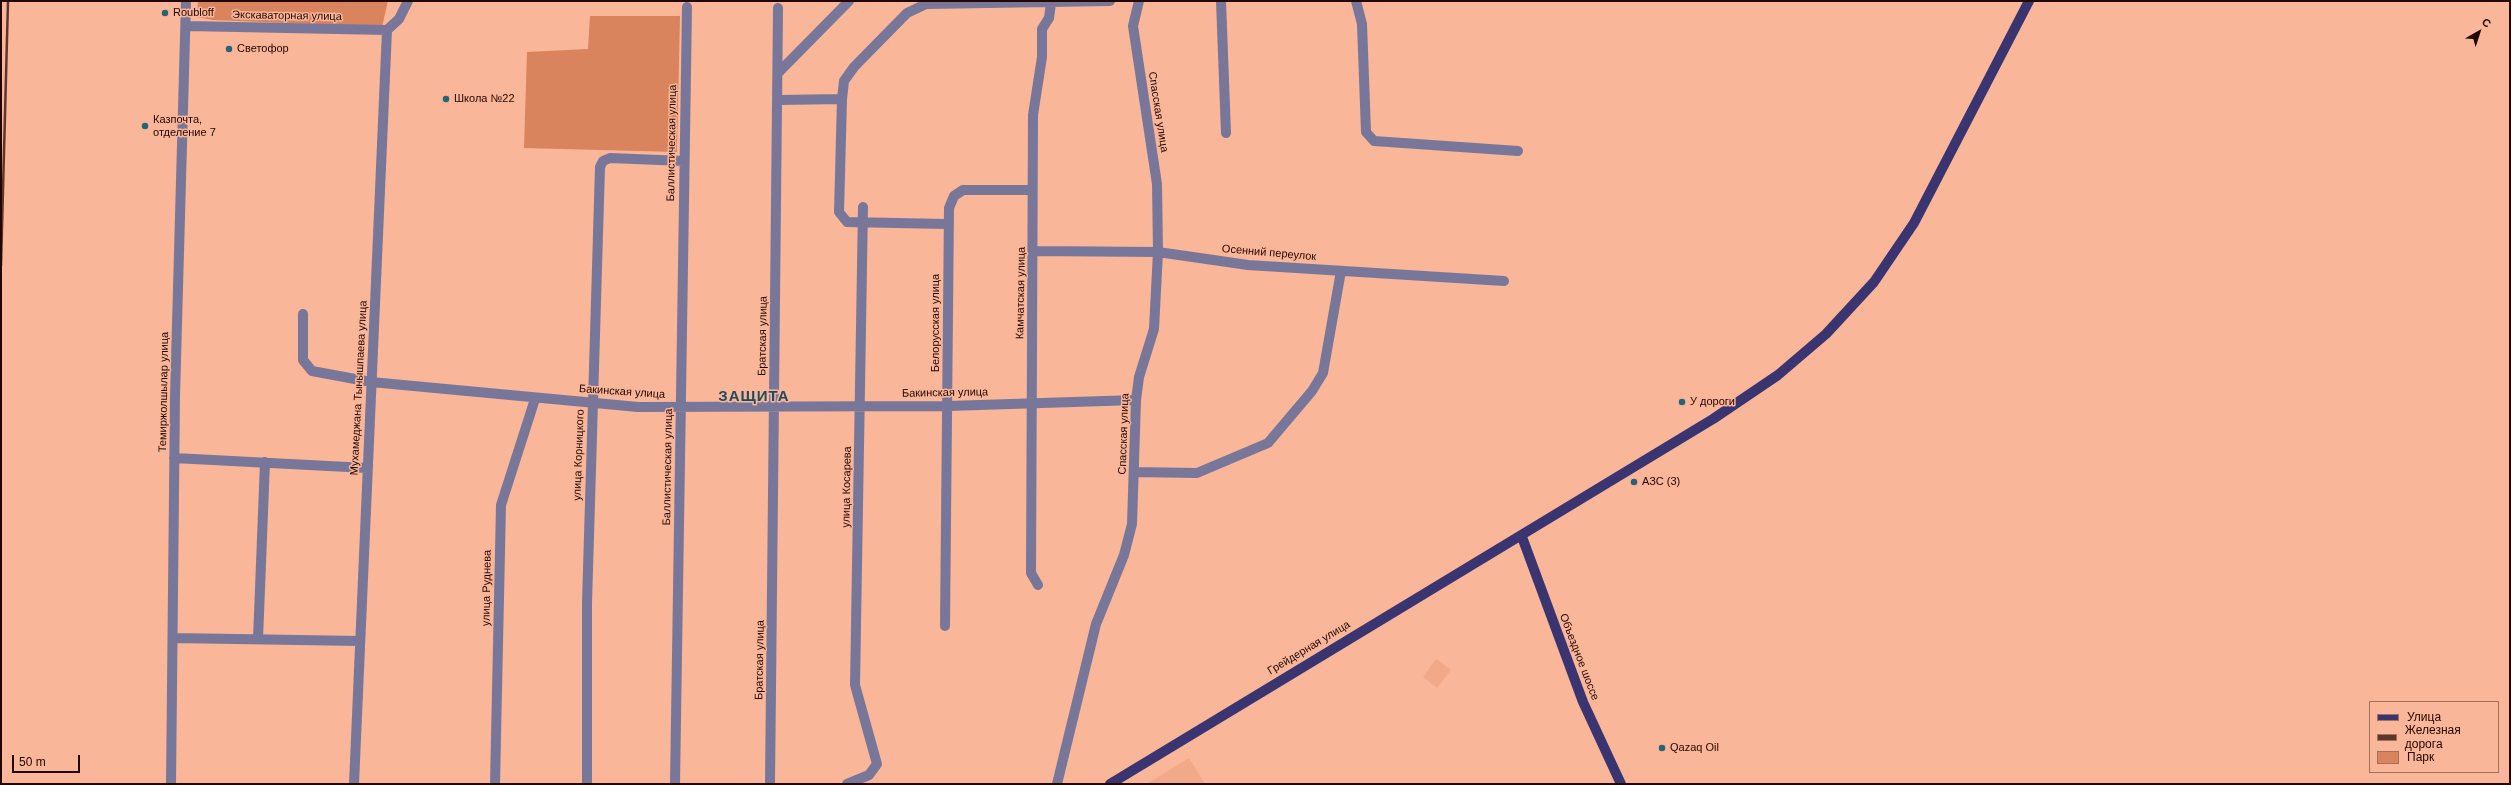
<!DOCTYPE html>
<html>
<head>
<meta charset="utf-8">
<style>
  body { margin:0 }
  #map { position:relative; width:2511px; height:785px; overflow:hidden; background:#f9b698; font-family:Arial,sans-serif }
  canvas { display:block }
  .frame { position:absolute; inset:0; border:2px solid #230600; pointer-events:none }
  .legend { position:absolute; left:2369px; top:701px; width:130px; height:72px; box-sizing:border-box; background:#f9b698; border:1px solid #a3705b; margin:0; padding:5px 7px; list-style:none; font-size:12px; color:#230600 }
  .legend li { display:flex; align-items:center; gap:8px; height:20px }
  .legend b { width:20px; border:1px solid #a3705b }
  .north { position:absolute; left:2459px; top:12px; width:40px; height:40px; -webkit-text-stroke:3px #f9b698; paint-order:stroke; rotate:39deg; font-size:11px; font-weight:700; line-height:16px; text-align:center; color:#230600 }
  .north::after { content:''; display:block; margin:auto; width:14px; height:18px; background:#230600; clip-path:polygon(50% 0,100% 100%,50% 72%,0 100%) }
  .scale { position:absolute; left:12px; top:755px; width:68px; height:18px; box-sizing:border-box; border:2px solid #230600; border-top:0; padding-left:5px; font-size:12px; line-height:14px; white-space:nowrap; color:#230600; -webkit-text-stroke:3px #f9b698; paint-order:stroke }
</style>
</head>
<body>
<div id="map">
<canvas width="2511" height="785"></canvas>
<div class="frame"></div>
<ul class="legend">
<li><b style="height:5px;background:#3a3470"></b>Улица</li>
<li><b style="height:5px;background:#5d3629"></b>Железная дорога</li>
<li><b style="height:11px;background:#d9845d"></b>Парк</li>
</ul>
<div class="north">С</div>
<div class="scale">50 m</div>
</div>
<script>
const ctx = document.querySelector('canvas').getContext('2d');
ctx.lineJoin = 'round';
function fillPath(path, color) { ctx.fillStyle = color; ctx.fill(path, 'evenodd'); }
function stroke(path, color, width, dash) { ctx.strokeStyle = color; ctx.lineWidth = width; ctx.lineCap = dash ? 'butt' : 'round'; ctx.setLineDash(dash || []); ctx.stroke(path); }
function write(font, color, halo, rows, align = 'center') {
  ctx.font = font + ' Arial,sans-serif'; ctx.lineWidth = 3; ctx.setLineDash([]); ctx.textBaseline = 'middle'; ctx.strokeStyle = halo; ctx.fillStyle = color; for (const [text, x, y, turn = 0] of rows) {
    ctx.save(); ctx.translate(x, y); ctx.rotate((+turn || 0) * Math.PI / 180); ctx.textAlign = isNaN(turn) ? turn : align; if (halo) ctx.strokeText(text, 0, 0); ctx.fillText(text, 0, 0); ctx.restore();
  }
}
fillPath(new Path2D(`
  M1436 659 1451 670 1437 688 1423 677Z
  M1189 758 1205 784H1147Z`), '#f0a989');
fillPath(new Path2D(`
  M198 1H388L382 27 213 20 197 17Z
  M590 16H680L677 152 524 148 527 52 588 49Z`), '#d9845d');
stroke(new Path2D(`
  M1221 1 1226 133
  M1356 1 1362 24 1366 132 1374 141 1518 151
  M187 26 387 30
  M778 73 849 1
  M842 99 839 212 847 222 947 224
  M779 100 842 99 844 81 854 67 907 13 926 4 1110 1
  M1033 251 1158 252 1248 265 1504 281
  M303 314V360L312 371 371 382 638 407 948 406 1136 400
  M174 458 367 468
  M1134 472 1197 473 1268 443 1312 391 1323 373 1341 271
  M1038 585 1031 573 1033 115 1042 57V29L1049 18 1051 3
  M945 626 949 208 954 196 963 190H1032
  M173 638 360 641
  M258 639 265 462
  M171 784 175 396 186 1
  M354 784 387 30 399 19 408 1
  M495 784 501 505 535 399
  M587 784V603L600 167 603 161 610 158 684 161
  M675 784 687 7
  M770 784 778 8
  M847 784 869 775 877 764 855 685 863 207
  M1057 784 1096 624 1124 555 1132 524 1136 400 1139 377 1154 329 1158 252 1157 184 1133 26 1139 1`), '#78779a', 10);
stroke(new Path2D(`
  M1522 537 1583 702 1621 784
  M1110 784 1713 419 1778 375 1826 334 1874 282 1914 223 2029 1`), '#3a3470', 10);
stroke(new Path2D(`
  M1 265 8 1`), '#5d3629', 2.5);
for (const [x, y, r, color] of [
  [165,13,4,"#25637a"],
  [229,49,4,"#25637a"],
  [446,99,4,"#25637a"],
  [145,126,4,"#25637a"],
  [1682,402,4,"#25637a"],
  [1634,482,4,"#25637a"],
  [1662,748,4,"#25637a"]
]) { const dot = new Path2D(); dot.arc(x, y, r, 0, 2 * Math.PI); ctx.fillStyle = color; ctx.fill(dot); stroke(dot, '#f9b698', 1.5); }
write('11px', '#230600', '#f9b698', [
  ["Roubloff",173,13],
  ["Светофор",237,49],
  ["Школа №22",454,99],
  ["Казпочта,",153,120],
  ["отделение 7",153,133],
  ["У дороги",1690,402],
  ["АЗС (3)",1642,482],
  ["Qazaq Oil",1670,748]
], 'left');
write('11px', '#230600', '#f9b698', [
  ["Экскаваторная улица",287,16,1],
  ["Спасская улица",1158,112,81],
  ["Баллистическая улица",672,143,-89],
  ["Осенний переулок",1269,253,5],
  ["Камчатская улица",1021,293,-89],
  ["Белорусская улица",936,323,-90],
  ["Братская улица",763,336,-89],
  ["Мухамеджана Тынышпаева улица",359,388,-87],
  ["Темиржолшылар улица",164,392,-89],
  ["Бакинская улица",622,392,4],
  ["Бакинская улица",945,393,-1],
  ["Спасская улица",1124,434,-88],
  ["улица Корницкого",579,455,-88],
  ["Баллистическая улица",668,467,-89],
  ["улица Косарева",847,487,-89],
  ["улица Руднева",487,588,-89],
  ["Грейдерная улица",1309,648,-31],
  ["Объездное шоссе",1579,657,69],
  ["Братская улица",760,660,-89]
]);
ctx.letterSpacing = '1px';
write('bold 15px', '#1a4c5e', '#f9b698', [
  ["ЗАЩИТА",754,397]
]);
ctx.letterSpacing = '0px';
</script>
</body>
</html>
